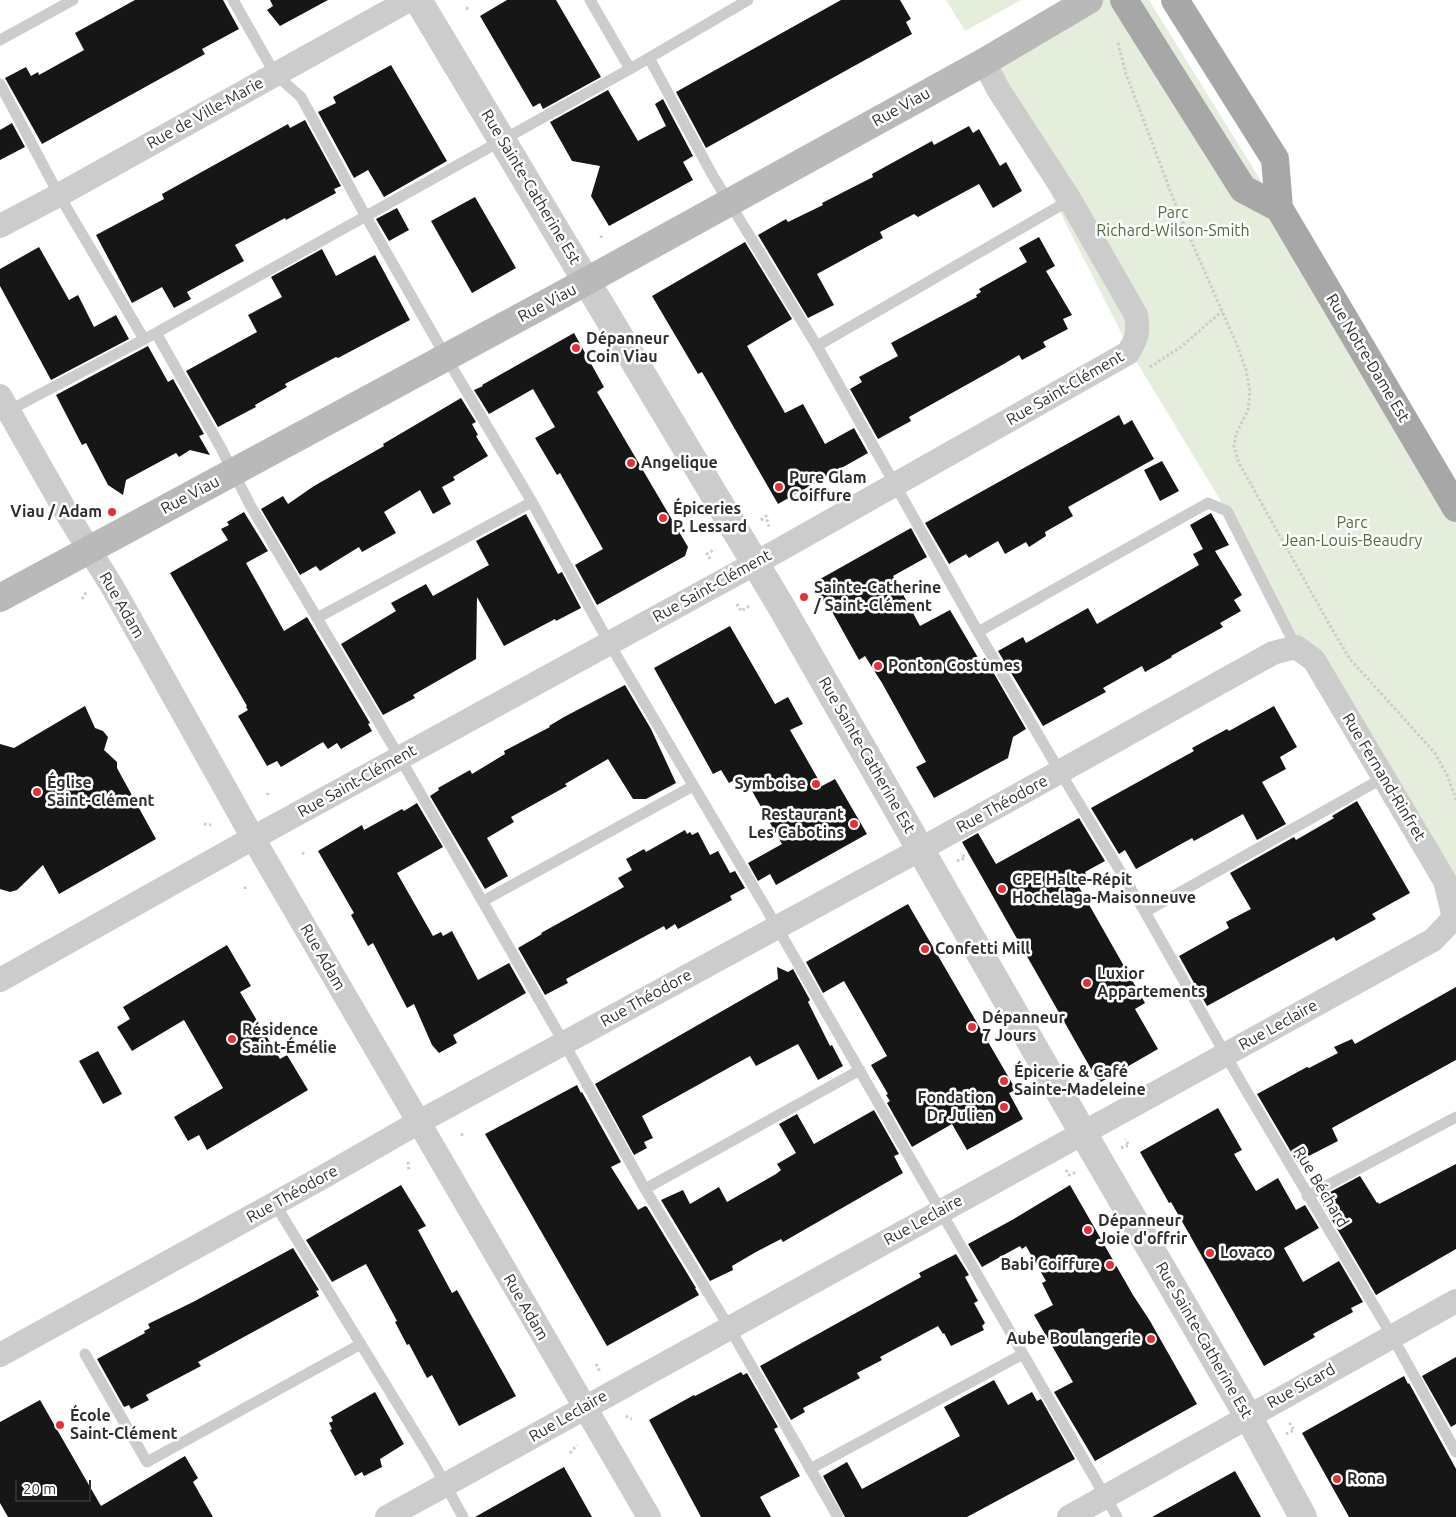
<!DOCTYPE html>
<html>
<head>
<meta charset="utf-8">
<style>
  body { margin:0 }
  #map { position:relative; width:1456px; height:1517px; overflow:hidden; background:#fff; font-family:Ubuntu,sans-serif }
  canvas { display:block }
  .scale { position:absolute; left:15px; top:1480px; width:76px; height:22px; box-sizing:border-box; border:2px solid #2f2f2f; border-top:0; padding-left:6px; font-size:15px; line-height:18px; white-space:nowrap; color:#2f2f2f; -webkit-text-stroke:4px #fff; paint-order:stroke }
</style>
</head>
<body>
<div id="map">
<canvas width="1456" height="1517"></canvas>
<div class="scale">20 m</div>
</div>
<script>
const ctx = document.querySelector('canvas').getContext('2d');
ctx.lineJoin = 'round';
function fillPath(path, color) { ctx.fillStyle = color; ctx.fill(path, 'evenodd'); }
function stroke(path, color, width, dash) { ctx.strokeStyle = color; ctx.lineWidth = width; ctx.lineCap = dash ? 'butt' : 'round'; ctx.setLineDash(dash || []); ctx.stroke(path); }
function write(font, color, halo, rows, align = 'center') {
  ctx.font = font + ' Ubuntu,sans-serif'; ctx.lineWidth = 5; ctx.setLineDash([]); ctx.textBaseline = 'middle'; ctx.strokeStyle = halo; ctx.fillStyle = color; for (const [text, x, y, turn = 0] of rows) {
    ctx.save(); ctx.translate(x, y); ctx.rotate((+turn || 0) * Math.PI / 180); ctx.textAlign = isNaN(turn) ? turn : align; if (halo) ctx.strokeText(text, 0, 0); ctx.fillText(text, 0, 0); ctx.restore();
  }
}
fillPath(new Path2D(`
  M946 0H1021L965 31Z
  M1089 0H1149L1308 257 1456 508V920L1296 647 1227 511 1133 356 984 62Z`), '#e5eddd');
fillPath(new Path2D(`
  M135 0H223L239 29 202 49 205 54 42 144 5 78 26 67 31 76 38 72 39 75 84 50 75 33Z
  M270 0H328L280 26 267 10 273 6Z
  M507 0H556L601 77 543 109 540 103 533 107 480 16Z
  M841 0H900L911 19 906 22 912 34 706 148 676 92Z
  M391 65 447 161 384 197 368 170 354 178 318 112 336 103 333 97Z
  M608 90 638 141 666 126 655 104 663 99 693 156 683 162 693 180 609 226 591 196 600 166 572 161 550 122Z
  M305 120 341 186 334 189 336 193 286 220 285 218 235 245 244 261 187 292 191 299 174 308 162 287 132 303 96 235 164 199 162 194 288 124 290 128Z
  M12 123 25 147 0 160V130Z
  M969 126 973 133 979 129 1000 166 1006 162 1022 191 993 208 979 184 918 217 914 214 880 232 883 238 817 274 834 305 808 318 758 235 786 219 788 222 823 205 822 203 873 177 872 174 932 141 934 145Z
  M475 197 516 268 472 293 431 221Z
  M397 208 409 230 389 241 376 219Z
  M1039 237 1055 266 1046 271 1072 315 1063 319 1068 329 1043 342 1046 347 1022 360 1019 355 1002 365 909 417 911 421 878 439 850 389 862 382 859 377 898 356 891 343 977 297 976 295 981 292 979 289 1027 262 1019 248Z
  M745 242 792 319 747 346 785 413 803 404 825 444 854 428 868 453 778 504 702 372 698 374 652 296Z
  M39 247 69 300 78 295 94 327 116 315 129 339 51 380 0 286V269Z
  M322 249 336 276 375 255 410 320 338 358 336 357 285 384 287 387 255 405 256 407 218 427 186 371 257 332 248 315 282 297 271 277Z
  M574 333 604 387 597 392 688 547 685 556 597 605 575 565 603 549 560 473 557 475 535 438 555 427 533 389 489 414 474 390 483 386 482 385Z
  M148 346 168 382 173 379 204 434 199 436 210 455 190 450 179 457 176 453 126 480 123 495 108 485 86 443 82 445 56 395Z
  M461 398 476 422 472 424 478 435 476 436 488 456 453 477 455 480 442 487 451 504 433 514 420 490 384 512 396 533 362 552 359 547 320 571 316 566 300 575 261 509 283 496 288 504 314 486 384 446 383 444Z
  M1119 415 1124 425 1132 420 1154 459 1068 507 1073 516 1045 532 1046 536 1029 547 1026 542 1005 554 998 541 969 558 966 554 949 564 925 523Z
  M1162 461 1179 491 1160 501 1144 470Z
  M244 512 268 551 246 563 284 631 307 617 370 723 368 724 372 731 341 749 337 743 328 749 323 742 281 767 277 761 267 766 238 716 248 710 246 707 247 706 170 573 228 540 221 529 229 525 227 522Z
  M1211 513 1229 545 1215 551 1242 595 1234 600 1241 611 1220 623 1223 627 1171 656 1172 657 1145 672 1142 666 1103 688 1106 692 1043 726 998 651 1023 637 1026 643 1088 608 1097 624 1199 565 1193 554 1203 549 1190 525Z
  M526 514 558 574 562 572 581 608 556 621 555 619 504 646 477 597 476 659 413 695 415 698 383 715 341 644 396 611 391 603 426 584 433 596 489 565 476 541Z
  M911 528 927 557 893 576 920 626 950 610 980 661 985 658 1026 729 1013 737 1008 758 934 798 916 767 926 762 882 683 865 656 859 660 830 608 828 609 813 583Z
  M730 626 775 704 788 697 803 724 790 730 822 786 835 779 867 834 776 885 770 874 758 881 748 863 782 844 743 775 729 783 721 770 713 774 654 668Z
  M625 685 651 729 676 783 646 799H633L608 759 565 784 567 786 511 817 514 822 487 838 508 876 485 889 430 796 439 790 438 788 470 770 472 774 505 754 504 751 550 727 549 726 564 717Z
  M85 706 95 728 103 731 108 737 104 750 117 762V768L156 839 59 894 43 865 17 890 10 892 0 889V744L14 748Z
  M1274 706 1297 747 1280 757 1286 769 1262 782 1286 824 1257 840 1243 814 1194 841 1192 838 1136 869 1125 850 1119 854 1091 808 1194 751 1192 748 1227 729 1229 731Z
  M1357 801 1410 893 1372 914 1376 919 1336 941 1334 937 1207 1006 1179 956 1229 928 1226 922 1251 909 1230 873 1294 837 1296 840 1334 818 1332 816Z
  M417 803 443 847 397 873 433 936 441 932 443 936 452 931 478 980 509 963 526 993 453 1035 457 1043 439 1053 432 1045 414 1004 407 1008 373 943 368 946 351 915 354 913 318 851 362 825 364 830 402 809 404 811Z
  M1079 818 1105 861 1085 872 1086 874 1075 880 1145 1003 1135 1009 1158 1049 1099 1083 962 842 978 833 996 864Z
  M685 830 687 834 690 832 692 835 698 832 710 855 718 851 730 873 735 871 745 888 730 896 732 900 678 929 675 924 666 930 664 926 566 979 568 983 545 995 518 948 542 934 541 933 624 887 618 878 632 870 626 859 644 849 646 852Z
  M908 904 1016 1090 1009 1093 1023 1119 967 1150 952 1124 912 1147 887 1103 890 1101 886 1095 888 1094 871 1065 887 1056 844 981 823 993 806 962Z
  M227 945 251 986 240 992 280 1059 287 1055 308 1090 207 1150 199 1135 188 1141 174 1117 223 1088 184 1020 132 1051 117 1027 130 1019 123 1007Z
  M777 967 788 972 793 969 810 1000 808 1002 830 1046 832 1045 843 1066 818 1080 798 1044 756 1066 750 1056 642 1116 653 1138 644 1142 647 1148 634 1155 595 1084 778 979Z
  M1456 987V1060L1332 1128 1338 1141 1297 1162 1257 1094 1307 1067 1309 1068 1338 1053 1334 1047 1352 1039 1355 1044Z
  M98 1051 122 1094 103 1104 79 1061Z
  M577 1085 581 1093 582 1092 621 1162 611 1167 638 1210 645 1206 647 1207 696 1288H695L699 1295 607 1346 485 1134Z
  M1218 1108 1242 1150 1234 1154 1256 1191 1278 1178 1296 1210 1305 1205 1319 1228 1284 1248 1303 1282 1339 1261 1363 1302 1351 1308 1353 1312 1313 1334 1315 1337 1264 1366 1171 1202 1169 1203 1140 1152Z
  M874 1110 899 1154 894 1156 903 1173 783 1242 781 1239 756 1252 732 1266 733 1270 710 1281 661 1200 683 1190 690 1204 719 1187 727 1202 776 1174 781 1170 777 1164 796 1153 779 1124 797 1114 814 1144Z
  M1456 1164V1249L1376 1295 1319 1198 1360 1176 1377 1203 1378 1202 1379 1204Z
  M401 1185 426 1226 418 1230 452 1293 457 1290 516 1396 459 1426 432 1375 427 1378 409 1344 407 1345 395 1322 397 1321 366 1264 332 1282 306 1240Z
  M1070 1185 1133 1295 1150 1321 1197 1404 1095 1461 1054 1392 1073 1382 1034 1315 1053 1305 1042 1283 1046 1281 1026 1246 1022 1249 1020 1246 982 1267 968 1244 1012 1220Z
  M293 1248 319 1290 316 1291 319 1296 198 1362 201 1366 146 1395 149 1400 131 1409 129 1405 124 1407 97 1359 145 1333 144 1331 150 1328 148 1324 193 1302Z
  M956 1254 969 1275 965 1277 978 1301 974 1303 985 1323 982 1326 984 1330 951 1346 944 1333 943 1334 938 1326 880 1357 882 1360 857 1373 860 1378 803 1408 805 1412 791 1420 760 1366 921 1277 919 1273Z
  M1456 1357V1424L1451 1427 1422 1376Z
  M741 1372 743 1375 747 1373 778 1427 774 1429 800 1476 760 1497 771 1517H701L649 1420 694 1395 695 1396Z
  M1404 1376 1408 1384 1409 1383 1456 1469V1517H1349L1302 1433Z
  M994 1380 1008 1405 1032 1392 1037 1401 1041 1399 1075 1459 967 1517H845L823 1476 847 1462 862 1489 960 1436 944 1407Z
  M375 1392 404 1444 380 1459 382 1467 364 1476 362 1472 355 1476 330 1430 332 1429 329 1423 333 1421 331 1417Z
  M40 1400 101 1506 185 1456 198 1478 193 1482 213 1517H8L0 1503V1422Z
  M564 1467 592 1517H475Z
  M1235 1471 1261 1517H1152Z`), '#161616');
stroke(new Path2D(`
  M466 8 469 9
  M1118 43 1126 74 1178 211 1237 345 1246 370 1250 391 1248 410 1236 434 1234 447 1239 463 1333 631 1350 659 1435 753 1448 777 1456 800
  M601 238 602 233
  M1150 367 1181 347 1222 311
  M96 512 99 506
  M761 520 766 516 769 527
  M710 559 707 554 715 549
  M82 599 87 591
  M737 604 741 611 751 605
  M267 795 268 793
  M204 824 211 825
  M302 853 306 854
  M957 861 965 858 962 854
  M245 889 246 884
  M1092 1094 1099 1090 1102 1094
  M461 1134 465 1136
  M1121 1148 1129 1145 1125 1139
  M408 1162 409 1171
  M1066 1170 1069 1175 1076 1172
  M596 1364 600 1372
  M626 1416 632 1419
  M1286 1434 1294 1430 1289 1422
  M570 1453 577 1445`), '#ccc', 3, [2.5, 2.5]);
stroke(new Path2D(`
  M233 0 275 74 301 97 365 215 446 357 532 502 609 643 763 903 1117 1517
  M590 0 630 69
  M0 40 73 0
  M649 58 713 176 817 346 978 632 1060 772 1145 912 1241 1082 1392 1336 1456 1452
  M0 84 59 195 144 339
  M156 333 221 448 250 505 400 758 564 1043 645 1189 729 1327 838 1517
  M817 346 1070 200
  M6 412 156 333 630 69 748 0
  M317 618 532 502
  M978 632 1208 503 1227 511 1296 647
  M483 901 693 786
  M1145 912 1383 778
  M645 1189 860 1070
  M1307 1196 1456 1117
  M275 1204 433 1462 463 1517
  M85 1354 147 1462 361 1344
  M810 1469 1023 1354`), '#ccc', 11);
stroke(new Path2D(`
  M0 226 59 195 409 0
  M0 396 69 517 113 588 253 838 649 1517
  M0 980 253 838 756 563 1128 353C1137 338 1139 333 1136 315L1070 200 998 89 984 62
  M0 1355 323 1177 419 1122 921 849 1273 653 1296 647 1314 660 1445 881 1454 918 1433 940 387 1517
  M1069 1517 1456 1301`), '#ccc', 24);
stroke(new Path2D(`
  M418 0 782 608 1083 1133 1248 1416 1303 1517`), '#ccc', 28);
stroke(new Path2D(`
  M0 598 565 293 984 62 1089 0`), '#b9b9b9', 28);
stroke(new Path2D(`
  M1124 0 1243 189 1279 208
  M1175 0 1275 159 1279 208 1456 508`), '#a7a7a7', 28);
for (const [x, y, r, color] of [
  [576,348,5,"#ea2e37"],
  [631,463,5,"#ea2e37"],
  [779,487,5,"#ea2e37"],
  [112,512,5,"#ea2e37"],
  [663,518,5,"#ea2e37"],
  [804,597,5,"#ea2e37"],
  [878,666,5,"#ea2e37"],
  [816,784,5,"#ea2e37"],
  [37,792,5,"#ea2e37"],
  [854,824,5,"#ea2e37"],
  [1002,889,5,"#ea2e37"],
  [925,949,5,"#ea2e37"],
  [1087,983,5,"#ea2e37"],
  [972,1027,5,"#ea2e37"],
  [232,1039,5,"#ea2e37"],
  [1004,1081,5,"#ea2e37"],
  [1004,1107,5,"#ea2e37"],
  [1088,1230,5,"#ea2e37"],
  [1210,1253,5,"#ea2e37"],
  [1110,1265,5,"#ea2e37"],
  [1151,1339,5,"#ea2e37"],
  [60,1425,5,"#ea2e37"],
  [1337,1479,5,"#ea2e37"]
]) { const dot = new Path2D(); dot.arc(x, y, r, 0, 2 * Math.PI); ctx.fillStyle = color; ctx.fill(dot); stroke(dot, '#fff', 2); }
write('16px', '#2f2f2f', '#fff', [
  ["Rue Viau",901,107,-29],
  ["Rue de Ville-Marie",205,113,-29],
  ["Rue Sainte-Catherine Est",531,187,59],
  ["Rue Viau",547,303,-28],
  ["Rue Notre-Dame Est",1368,358,59],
  ["Rue Saint-Clément",1065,388,-30],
  ["Rue Viau",190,495,-28],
  ["Rue Saint-Clément",712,586,-29],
  ["Rue Adam",122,605,60],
  ["Rue Sainte-Catherine Est",867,755,60],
  ["Rue Fernand-Rinfret",1384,777,59],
  ["Rue Saint-Clément",357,781,-29],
  ["Rue Théodore",1002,804,-29],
  ["Rue Adam",323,957,60],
  ["Rue Théodore",646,998,-29],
  ["Rue Leclaire",1278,1025,-29],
  ["Rue Béchard",1321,1187,59],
  ["Rue Théodore",292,1194,-29],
  ["Rue Leclaire",923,1220,-29],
  ["Rue Adam",526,1307,60],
  ["Rue Sainte-Catherine Est",1204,1340,60],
  ["Rue Sicard",1301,1386,-29],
  ["Rue Leclaire",568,1416,-30]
]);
write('16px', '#516d3b', '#fff', [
  ["Parc",1173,213],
  ["Richard-Wilson-Smith",1173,231],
  ["Parc",1352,523],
  ["Jean-Louis-Beaudry",1352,541]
]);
write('bold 16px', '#2f2f2f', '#fff', [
  ["Dépanneur",586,339],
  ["Coin Viau",586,357],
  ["Angelique",641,463],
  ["Pure Glam",789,478],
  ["Coiffure",789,496],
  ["Épiceries",673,509],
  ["P. Lessard",673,527],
  ["Viau / Adam",102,512,"right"],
  ["Sainte-Catherine",814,588],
  ["/ Saint-Clément",814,606],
  ["Ponton Costumes",888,666],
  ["Église",47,783],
  ["Saint-Clément",47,801],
  ["Symboise",806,784,"right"],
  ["Restaurant",844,815,"right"],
  ["Les Cabotins",844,833,"right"],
  ["CPE Halte-Répit",1012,880],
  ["Hochelaga-Maisonneuve",1012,898],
  ["Confetti Mill",935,949],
  ["Luxior",1097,974],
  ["Appartements",1097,992],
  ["Dépanneur",982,1018],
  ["7 Jours",982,1036],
  ["Résidence",242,1030],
  ["Saint-Émélie",242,1048],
  ["Épicerie & Café",1014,1072],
  ["Sainte-Madeleine",1014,1090],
  ["Fondation",994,1098,"right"],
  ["Dr Julien",994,1116,"right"],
  ["Dépanneur",1098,1221],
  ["Joie d'offrir",1098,1239],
  ["Lovaco",1220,1253],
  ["Babi Coiffure",1100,1265,"right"],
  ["Aube Boulangerie",1141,1339,"right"],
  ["École",70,1416],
  ["Saint-Clément",70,1434],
  ["Rona",1347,1479]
], 'left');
</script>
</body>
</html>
